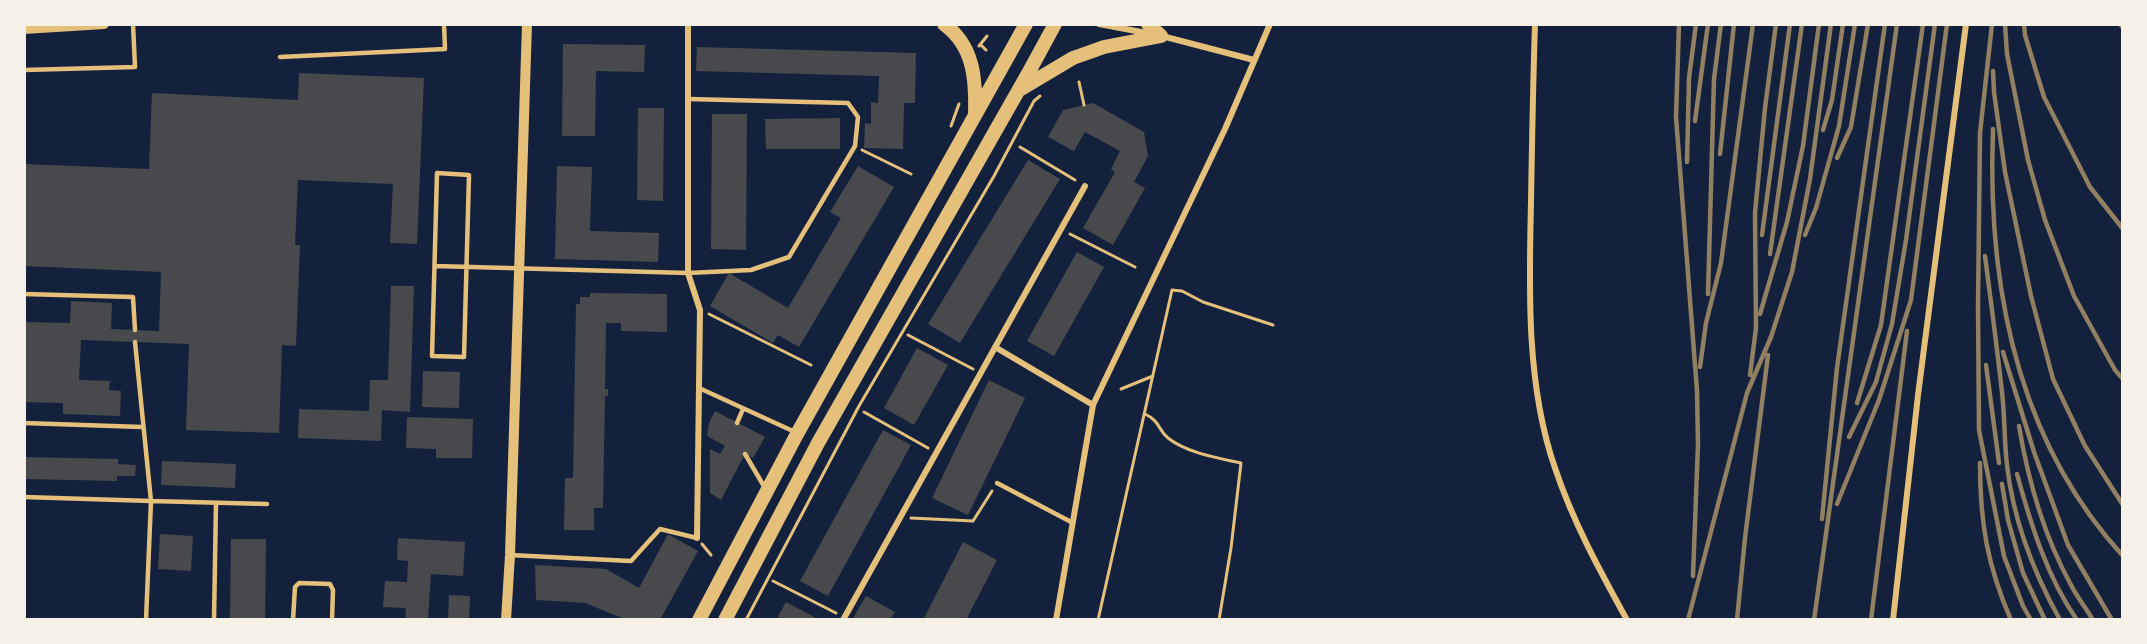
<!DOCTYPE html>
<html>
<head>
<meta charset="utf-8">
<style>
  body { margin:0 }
  #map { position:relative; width:2147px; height:644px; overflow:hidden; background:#14213d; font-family:Roboto,sans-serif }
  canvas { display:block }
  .frame { position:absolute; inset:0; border:26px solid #f6f1e7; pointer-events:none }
</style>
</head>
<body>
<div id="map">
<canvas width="2147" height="644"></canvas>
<div class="frame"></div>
</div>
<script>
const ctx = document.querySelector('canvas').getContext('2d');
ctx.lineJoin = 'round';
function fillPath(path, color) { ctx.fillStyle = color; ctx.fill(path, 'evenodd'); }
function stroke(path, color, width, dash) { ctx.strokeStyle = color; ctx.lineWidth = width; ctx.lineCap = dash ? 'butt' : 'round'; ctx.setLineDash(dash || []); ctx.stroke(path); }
fillPath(new Path2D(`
  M563 44 645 45 644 72 596 71 595 136H562Z
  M697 47 916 53 915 103H904L903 149 864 148 865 123 871 124V102L878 103 879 76 696 71Z
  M299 73 424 78 417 244 390 243 393 184 298 180 295 245H300L296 346 282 345 279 433 186 430 189 344 81 340 79 380 110 381 109 390 121 391 120 416 63 414V403L24 402V322L70 323 71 301 112 303 111 329 159 331 161 272 24 266V164L149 169 152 93 298 100Z
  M1093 103 1144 132 1148 156 1134 182 1145 188 1113 245 1083 228 1115 172 1111 169 1120 151 1085 132 1074 151 1048 137 1063 110Z
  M638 108H664L663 201 637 200Z
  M712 114H747L746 250 711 249Z
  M840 118V149H766L765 119Z
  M1028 160 1060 179 960 343 928 324Z
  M557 166 592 167 590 231 659 233 658 262 555 259Z
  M858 166 894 187 799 347 778 335 773 343 710 306 729 273 788 308 841 218 830 212Z
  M1077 252 1104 267 1054 356 1027 341Z
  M391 286H414L410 412 382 410 381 441 298 438 299 409 369 411 370 380H388Z
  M590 293 667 294V332L621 331V323H606L605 389H608V396H605L603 508H594V530H564L565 478H573L576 304H580V297H590Z
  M917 348 948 365 914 425 884 408Z
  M423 371 460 372 459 408 422 407Z
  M989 380 1025 398 968 515 932 498Z
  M715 411 765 437 753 458 745 454 721 500 710 493V449L720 454 725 446 707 436 709 423Z
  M407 417 473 419 472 458H436V449L406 448Z
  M883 430 911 445 828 596 800 581Z
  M24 457 118 459V464L136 465 135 476H117V481L24 479Z
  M162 461 236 464 235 488 161 485Z
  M160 534 193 536 191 571 158 569Z
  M668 534 698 551 660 620H627L585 603 536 600 535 565 606 569 639 588Z
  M398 538 465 542 463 576 431 574 428 620H405L406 608 383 607 385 581 407 582 408 561 397 560Z
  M231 539H266L265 620H230Z
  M963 542 997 560 966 620H923Z
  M449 595 470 596 469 620 448 619Z
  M866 596 895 612 890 620H852Z
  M786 602 820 620H776Z`), '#48494c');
stroke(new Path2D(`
  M981 45 986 50
  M979 46 987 36
  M1079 82 1084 105
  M951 126 959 104
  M1020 147 1075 180
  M862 150 911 174
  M1070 234 1135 267
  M709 314 811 365
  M908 335 973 369
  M1121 389 1153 376
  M864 412 928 448
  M1145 414C1160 421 1158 430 1168 438 1187 453 1218 458 1241 463L1231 548 1219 620
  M911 518 973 521 992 491
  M702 544 711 555
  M773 581 836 613
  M746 620 859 406 994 176 1034 101 1040 96
  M1098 620 1172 290 1182 291 1203 302 1273 325`), '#e5c07b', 3);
stroke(new Path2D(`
  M280 57 445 49 444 24
  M24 70 135 67 133 24
  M437 173 469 175 464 357 432 356Z
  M435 266 688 273 751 270 789 257 855 146 858 117 848 103 688 99
  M24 294 133 297 135 330
  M699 388 795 432
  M24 423 142 427
  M737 423 743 409
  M745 454 765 488
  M997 483 1073 523
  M24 497 151 501 135 342
  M510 555 631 561 660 529 697 538
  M146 620 151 501 267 504
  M214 620 216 503
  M293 620 295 587 299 583 330 584 333 590 332 620`), '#e5c07b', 4.5);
stroke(new Path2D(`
  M688 24V273L700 310 697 538
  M1099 24 1152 34
  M1535 24C1533 83 1532 142 1531 202 1529 288 1526 385 1555 468 1573 522 1600 571 1627 620
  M1162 36 1254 60
  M995 347 1093 405
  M843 620 1085 186
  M1056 620 1093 405 1225 129 1270 24
  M1893 620 1918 395 1966 24`), '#e5c07b', 6);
stroke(new Path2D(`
  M24 29 104 24
  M506 620 510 555 527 24`), '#e5c07b', 10);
stroke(new Path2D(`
  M944 24C974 46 976 79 975 114
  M1148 24 1161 36
  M1021 89 1073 58 1104 47 1161 36
  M699 620 797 434 1026 24
  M725 620 818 443 1030 70 1055 24`), '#e5c07b', 14);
stroke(new Path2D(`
  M1679 24 1676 117 1697 391 1698 444 1693 576
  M1992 24 1980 133 1978 306 1979 430 2004 556 2023 606 2031 620
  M2005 24 2007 54 2028 160 2045 220 2074 296 2115 370 2123 379
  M2024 24 2025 35 2044 97 2090 187 2123 229
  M2120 24 2123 28
  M1993 71 1994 92 2005 172 2031 296 2053 379 2085 446 2123 505
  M1695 121 1708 24
  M1993 129C1987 283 2016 439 2123 556
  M1823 130 1832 100 1843 24
  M1720 154 1734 24
  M1837 158 1851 127 1868 24
  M1687 162 1689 78 1696 24
  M1762 235 1790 24
  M1805 235 1816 208 1839 126 1855 24
  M1770 254 1802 24
  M1985 256C1991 302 1997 347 2002 392 2005 417 2004 441 2007 465 2013 519 2034 573 2060 620
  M1708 294 1714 79 1721 24
  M1760 314 1787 222 1803 146 1819 24
  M2003 352 2034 452 2068 545 2112 620
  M1986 365 1999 463
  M1700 367 1706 323 1721 263 1753 24
  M1750 375 1756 328 1755 213 1765 108 1776 24
  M1857 403 1881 325 1923 24
  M2019 426C2028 480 2044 536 2071 585 2077 597 2086 608 2093 620
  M1849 437 1876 382 1892 324 1906 240 1935 24
  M1980 463C1980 522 1987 565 2011 620
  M2017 474C2031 525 2047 577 2077 620
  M2002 484 2008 520 2023 573 2045 620
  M1837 504 1879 400 1911 300 1947 24
  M1822 519 1837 368 1885 24
  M1688 620 1747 393 1771 337 1792 272 1810 179 1831 24
  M1737 620 1745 538 1768 355
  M1814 620 1897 24
  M1871 620 1907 331`), '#918062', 4.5);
</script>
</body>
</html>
